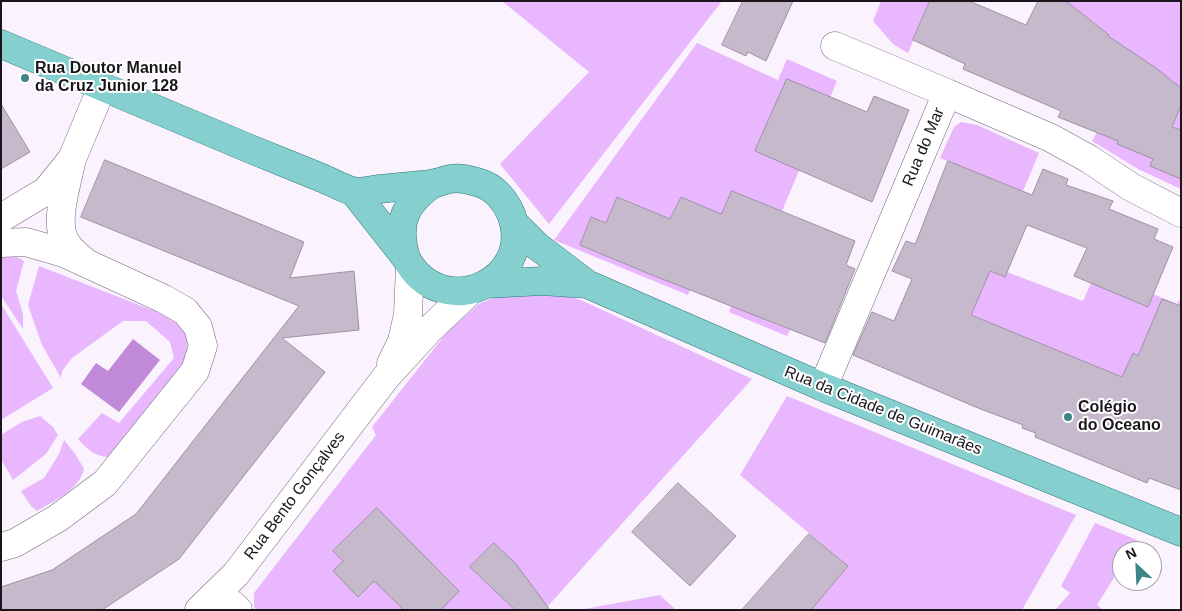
<!DOCTYPE html>
<html>
<head>
<meta charset="utf-8">
<style>
  body { margin:0 }
  #map { position:relative; width:1182px; height:611px; overflow:hidden; background:#faf2fd; font-family:Arial,sans-serif }
  canvas { display:block }
  .frame { position:absolute; inset:0; border:2px solid #1a161c; pointer-events:none }
  .north { position:absolute; left:1112px; top:541px; width:50px; height:50px; box-sizing:border-box; background:#fff; border:1px solid #a3a2a4; border-radius:50%; rotate:335deg; font-size:14px; font-weight:700; line-height:20px; text-align:center; color:#1a161c }
  .north::after { content:''; display:block; margin:auto; width:18px; height:22px; background:#3c8584; clip-path:polygon(50% 0,100% 100%,50% 72%,0 100%) }
</style>
</head>
<body>
<div id="map">
<canvas width="1182" height="611"></canvas>
<div class="frame"></div>
<div class="north">N</div>
</div>
<script>
const ctx = document.querySelector('canvas').getContext('2d');
ctx.lineJoin = 'round';
function fillPath(path, color) { ctx.fillStyle = color; ctx.fill(path, 'evenodd'); }
function stroke(path, color, width, dash) { ctx.strokeStyle = color; ctx.lineWidth = width; ctx.lineCap = dash ? 'butt' : 'round'; ctx.setLineDash(dash || []); ctx.stroke(path); }
function write(font, color, halo, rows, align = 'center') {
  ctx.font = font + ' Arial,sans-serif'; ctx.lineWidth = 4; ctx.setLineDash([]); ctx.textBaseline = 'middle'; ctx.strokeStyle = halo; ctx.fillStyle = color; for (const [text, x, y, turn = 0] of rows) {
    ctx.save(); ctx.translate(x, y); ctx.rotate((+turn || 0) * Math.PI / 180); ctx.textAlign = isNaN(turn) ? turn : align; if (halo) ctx.strokeText(text, 0, 0); ctx.fillText(text, 0, 0); ctx.restore();
  }
}
fillPath(new Path2D(`
  M502 1H722L549 224 500 164 589 72Z
  M881 1H930L908 53 893 44 873 21Z
  M1056 1H1181V130L1168 125 1181 179V189L1138 169 1092 141 1097 132 1118 141 1135 151 1101 52 1109 35 1072 6Z
  M697 43 778 80 787 59 837 81 782 211 732 191 721 214 681 197 670 219 617 197 606 223 591 217 580 245 690 290 688 295 554 240Z
  M961 122 977 125 1039 153 1023 191 940 158 954 127Z
  M9 253 24 261 16 291 23 314V329L1 296V254Z
  M754 254 745 311 790 330 787 336 729 312Z
  M39 266 170 317 188 337 186 359 167 388 111 457C95 457 88 450 78 439L102 413 119 423 174 358 170 342 146 321H123L72 358 62 371 61 378 42 345 28 305Z
  M1097 269 1131 282 1124 297 1148 307 1153 294 1177 304 1181 297V306L1177 304 1164 336 1149 330 1138 356 1133 354 1122 377 971 315 990 271 1005 277 1007 272 1083 301Z
  M546 287 583 301 752 379 548 606 550 610H257L254 607V593L376 435 372 427 448 331 480 303 517 290Z
  M1 304 53 388 1 420Z
  M787 396 1076 515 1022 610H811L848 566 740 475Z
  M40 416 53 427 58 435 46 454 13 480 1 459V435L22 422Z
  M64 440 76 455 84 469C79 490 54 501 37 511L31 506 21 491 44 478 59 454Z
  M1095 523 1137 540 1131 551H1122V565L1097 605 1103 610H1055L1070 593 1061 586Z
  M660 595 676 610H579Z`), '#e8b7fe');
fillPath(new Path2D(`
  M133 339 160 360 119 412 81 384 96 363 108 371Z`), '#c18ad9');
const building = new Path2D(`
  M743 1H793L766 61 748 52 746 56 722 45Z
  M930 1H969L1026 25 1038 1H1066L1109 35 1108 36 1156 68 1181 88V105L1172 127 1181 130V179L1150 166 1153 159 1117 144 1118 141 1058 117 1061 111 963 69 965 64 913 40Z
  M787 79 867 112 874 96 909 110 872 202 755 151Z
  M1 104 30 152 1 169Z
  M105 160 304 242 290 278 354 271 359 330 282 338 325 372 179 559 102 610H1V587L52 570 136 514 299 306 81 217Z
  M948 161 1032 195 1043 169 1068 179 1066 185 1113 201 1109 209 1158 229 1154 239 1173 247 1148 307 1074 276 1087 248 1027 225 1005 277 990 271 971 315 1122 377 1133 353 1138 356 1162 299 1181 306V490L1149 478 1147 483 1035 437 1036 433 1022 428 1023 425 978 408 853 355 872 312 894 321 912 279 892 271 906 241 915 244Z
  M732 191 855 241 846 265 855 269 825 343 647 273 580 245 591 217 606 223 617 197 670 219 681 197 721 214Z
  M678 483 736 536 690 586 632 532Z
  M377 508 459 591 441 610H404L374 581 358 597 333 571 343 561 333 551Z
  M809 534 848 566 811 610H742Z
  M494 543 516 564 550 610H515L470 567Z`);
fillPath(building, '#c5b9cb');
stroke(building, '#9d91a2', 1);
const minor = new Path2D(`
  M835 46 947 93
  M71 163C67 183 55 220 64 239 68 249 77 255 85 262
  M1 218 46 191 72 159 102 87
  M1 243 26 242 64 253 164 299 185 311 198 327 203 346 195 371 105 483 58 518 15 543 1 547
  M391 364 402 341 408 315 410 266
  M823 387 947 93 1051 138 1089 159 1131 187 1181 213
  M218 592 238 610
  M199 610 236 574 386 377 430 329 470 291`);
const major = new Path2D(`
  M1 44C83 79 166 113 248 148 273 158 297 168 322 178 332 182 343 189 353 191 361 193 371 190 379 189 397 187 414 186 432 184 438 183 444 180 450 179 460 177 470 180 480 183 494 187 505 200 511 214 537 282 440 324 406 258L354 192
  M514 223 537 246 587 284 823 387 1181 532
  M406 258C396 223 404 203 434 183
  M486 284 542 281 587 284`);
stroke(minor, '#736878', 29);
stroke(major, '#2c797c', 29);
stroke(minor, '#fff', 28);
stroke(major, '#86cfcf', 28);
for (const [x, y, r, color] of [
  [25,78,5,"#3c8584"],
  [1068,417,5,"#3c8584"]
]) { const dot = new Path2D(); dot.arc(x, y, r, 0, 2 * Math.PI); ctx.fillStyle = color; ctx.fill(dot); stroke(dot, '#fff', 2); }
write('bold 16px', '#1a161c', '#fff', [
  ["Rua Doutor Manuel",35,69],
  ["da Cruz Junior 128",35,87],
  ["Colégio",1078,408],
  ["do Oceano",1078,426]
], 'left');
write('16px', '#1a161c', '#fff', [
  ["Rua do Mar",924,147,-67],
  ["Rua da Cidade de Guimarães",883,411,22],
  ["Rua Bento Gonçalves",295,496,-53]
]);
</script>
</body>
</html>
